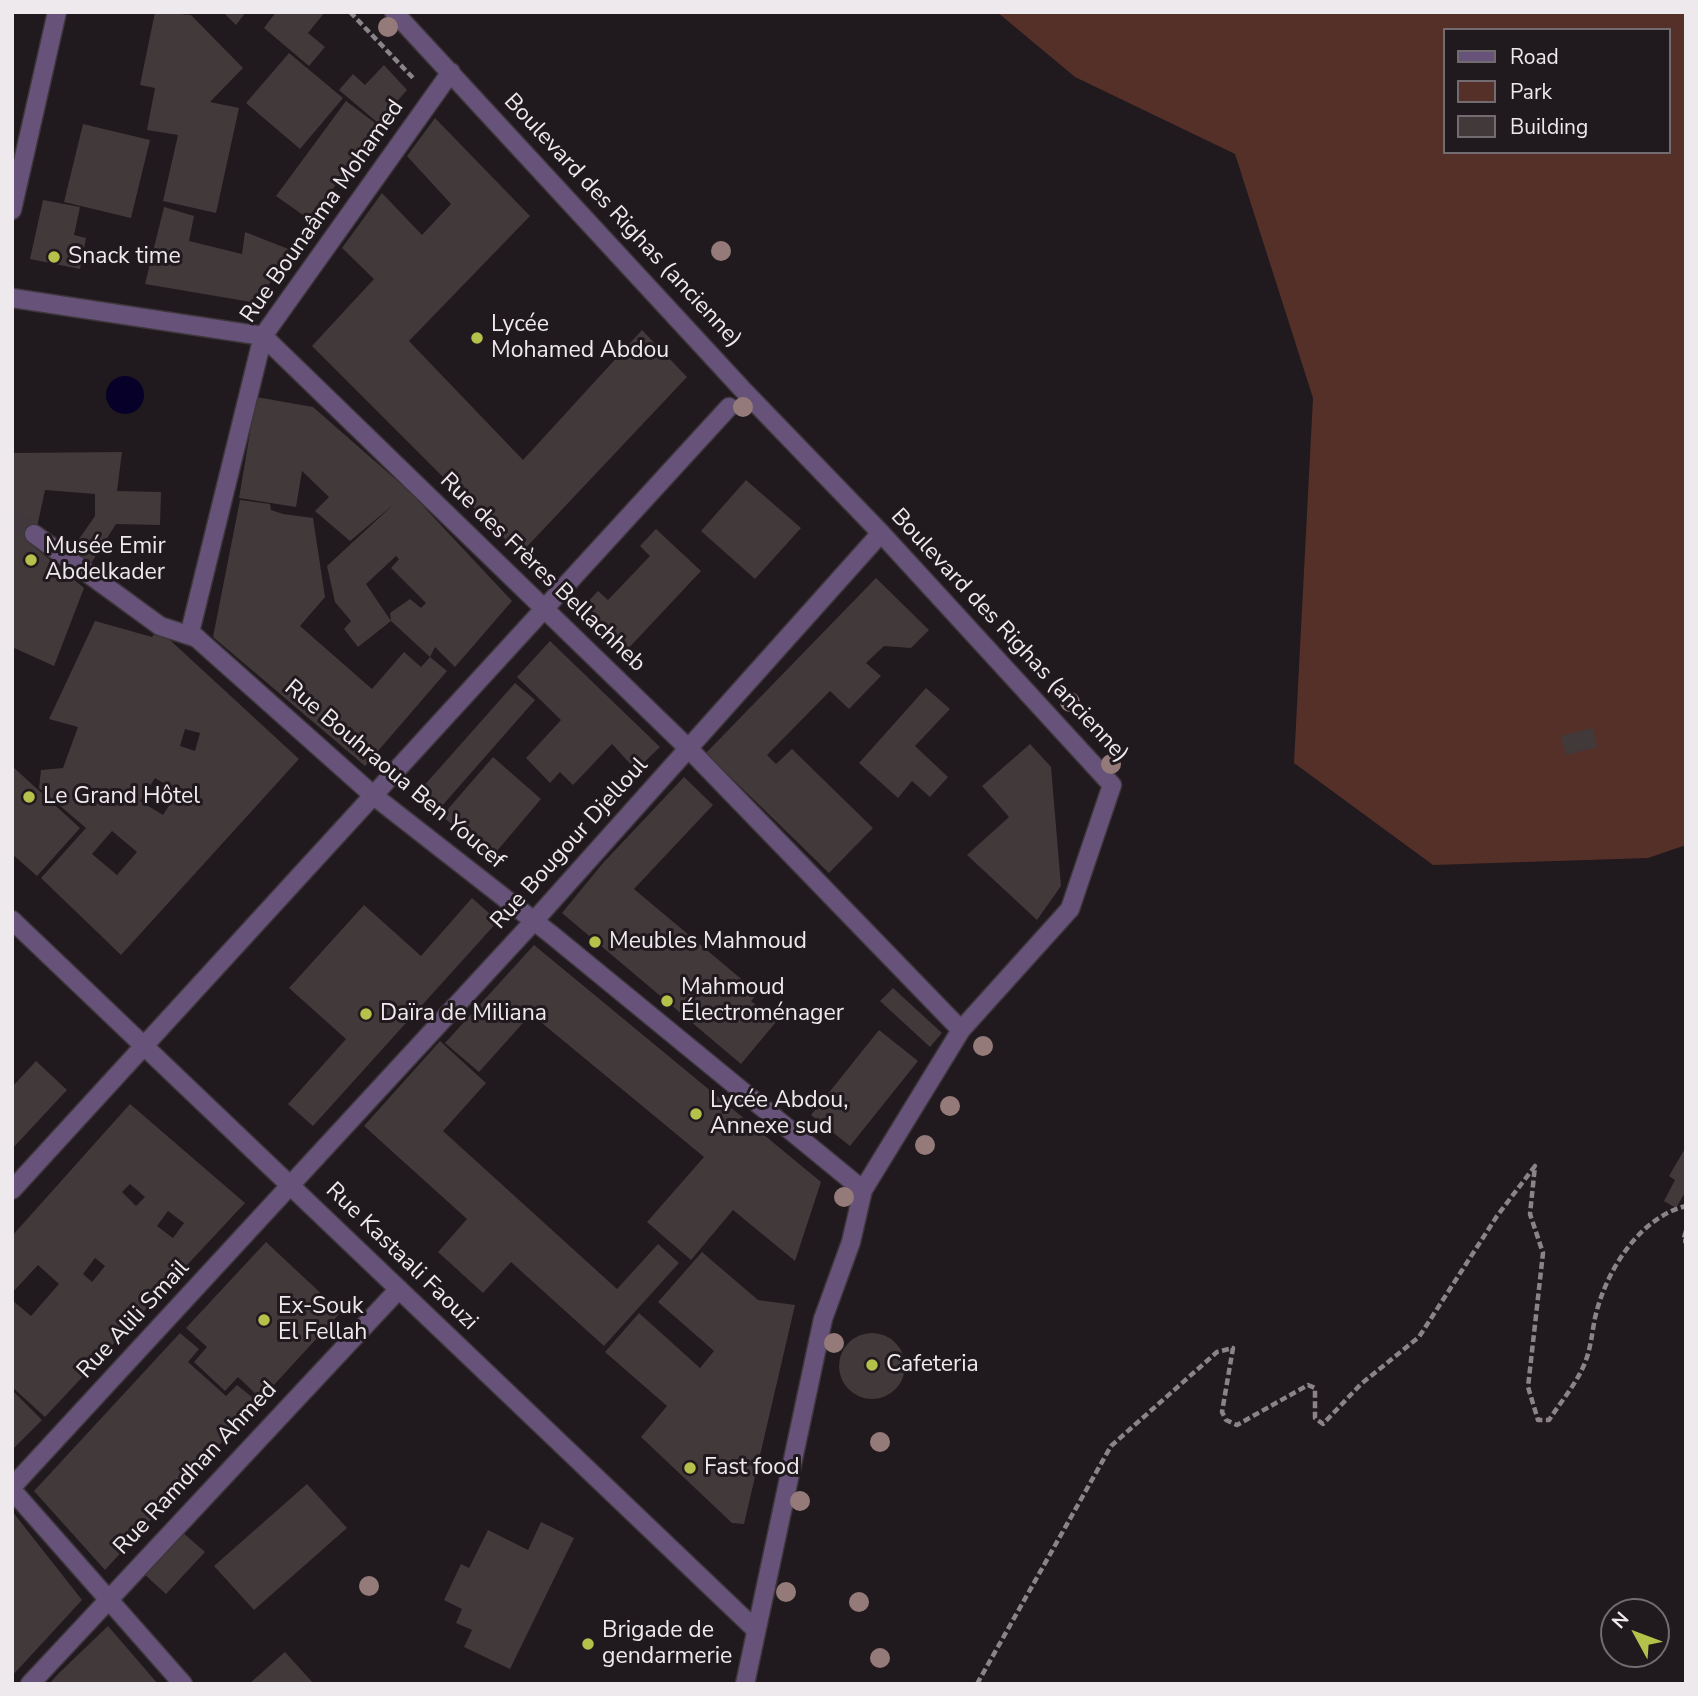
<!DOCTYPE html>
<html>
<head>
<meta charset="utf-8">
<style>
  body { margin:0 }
  #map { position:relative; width:1698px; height:1696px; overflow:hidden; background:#20191e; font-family:"Nunito Sans",sans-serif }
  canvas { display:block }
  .frame { position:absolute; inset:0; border:14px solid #eee9ed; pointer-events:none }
  .legend { position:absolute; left:1443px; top:28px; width:228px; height:126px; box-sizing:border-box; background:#20191e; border:2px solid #726c71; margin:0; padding:9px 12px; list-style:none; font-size:21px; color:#eee9ed }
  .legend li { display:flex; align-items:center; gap:14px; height:35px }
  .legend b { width:35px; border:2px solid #726c71 }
  .north { position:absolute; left:1600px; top:1598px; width:70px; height:70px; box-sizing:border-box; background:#20191e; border:2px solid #726c71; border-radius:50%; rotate:311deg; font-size:19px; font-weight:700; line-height:28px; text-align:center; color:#eee9ed }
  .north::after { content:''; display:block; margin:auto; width:24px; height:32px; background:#b4c24b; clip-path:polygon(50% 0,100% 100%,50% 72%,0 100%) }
</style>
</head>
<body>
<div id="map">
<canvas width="1698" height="1696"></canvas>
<div class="frame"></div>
<ul class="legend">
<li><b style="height:9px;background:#675379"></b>Road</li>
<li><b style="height:19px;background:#553028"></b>Park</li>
<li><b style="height:19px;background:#42393a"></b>Building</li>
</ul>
<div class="north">N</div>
</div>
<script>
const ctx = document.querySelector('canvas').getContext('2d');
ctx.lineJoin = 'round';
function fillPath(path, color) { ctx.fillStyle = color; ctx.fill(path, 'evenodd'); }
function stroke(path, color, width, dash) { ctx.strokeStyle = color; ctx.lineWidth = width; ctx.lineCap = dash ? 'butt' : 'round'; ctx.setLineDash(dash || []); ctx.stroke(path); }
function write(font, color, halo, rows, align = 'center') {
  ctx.font = font + ' "Nunito Sans",sans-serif'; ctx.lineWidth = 6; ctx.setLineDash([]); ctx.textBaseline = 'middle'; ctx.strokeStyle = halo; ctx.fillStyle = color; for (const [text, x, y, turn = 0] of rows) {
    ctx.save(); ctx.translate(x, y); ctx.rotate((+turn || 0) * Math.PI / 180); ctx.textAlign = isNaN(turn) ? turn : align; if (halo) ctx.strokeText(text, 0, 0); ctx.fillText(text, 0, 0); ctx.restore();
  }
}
fillPath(new Path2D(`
  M997 12H1686V845L1648 858 1433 865 1294 763 1313 398 1235 154 1075 77ZM1444 30H1668V152H1444Z`), '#553028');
fillPath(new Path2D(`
  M106 395a19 19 0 1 1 38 0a19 19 0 1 1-38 0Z`), '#070029');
fillPath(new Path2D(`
  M155 12 191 15 243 68 210 102 239 108 216 213 163 201 178 135 147 130 155 88 140 85Z
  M223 12H246L236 25Z
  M276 12H325L308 33 325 47 309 66 264 28Z
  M289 53 343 98 300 149 246 103Z
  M384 65 407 90 378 123 339 90 353 74 365 85Z
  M346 101 379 126 310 220 276 196Z
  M435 118 530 216 409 341 523 460 642 330 687 377 520 554 312 346 374 279 342 248 382 193 422 235 451 204 407 156Z
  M83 124 150 140 131 218 64 202Z
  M43 200 80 207 74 235 86 238 80 269 30 259Z
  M164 207 194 216 189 241 242 254 245 232 291 250 257 303 145 284Z
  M256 397 313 407 409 491 512 601 455 667 435 647 430 657 391 621 390 613 410 599 421 608 426 603 391 568 399 559 396 556 366 584 391 621 358 647 344 629 351 621 335 602 327 566 393 505 350 541 315 511 329 497 302 471 296 507 239 498Z
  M122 452 117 491 161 492 160 525 116 524 88 568 70 552 95 516V494L45 490 37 527 26 540 84 588 54 666 12 647V453Z
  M746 480 801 528 755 579 701 531Z
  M240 500 270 504 271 510 283 514 313 518 325 597 300 626 372 689 404 652 421 667 430 657 447 671 365 766 213 637Z
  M656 529 701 571 625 652 580 610 598 591 608 600 650 556 640 546Z
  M876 578 929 630 911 648 884 646 866 663 881 676 849 709 830 691 767 755 776 764 792 749 873 828 829 873 706 753Z
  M95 621 152 637 158 629 299 759 121 955 41 878 86 828 39 788 41 770 63 768 78 727 49 719ZM185 729 200 733 195 751 180 746ZM155 778 178 792 163 815 140 801ZM112 831 137 852 117 875 92 854Z
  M550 641 660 747 636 770 612 744 573 785 560 772 550 783 526 758 561 720 517 677Z
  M515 683 535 700 434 815 414 797Z
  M926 688 950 709 915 746 948 777 930 797 912 781 898 798 859 763Z
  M1593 728 1597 747 1566 755 1561 736Z
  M1030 744 1051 767 1061 886 1037 920 967 855 1009 817 982 786Z
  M493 757 541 799 491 858 442 816Z
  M12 766 80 828 37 876 12 854Z
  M684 777 713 805 634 889 758 993 751 1001 776 1022 741 1064 562 913 603 863Z
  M472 898 498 921 313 1126 288 1104 346 1039 289 988 364 905 421 956Z
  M534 945 821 1182 795 1261 733 1210 691 1260 647 1222 704 1157 531 1014 479 1072 445 1043Z
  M893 988 942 1033 930 1047 880 1001Z
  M879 1030 918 1061 850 1146 811 1115Z
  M440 1041 486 1083 443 1131 617 1289 658 1244 679 1263 604 1346 511 1262 483 1293 438 1252 467 1219 364 1126Z
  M36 1061 67 1090 12 1149V1087Z
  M130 1104 245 1203 45 1417 12 1387V1300L31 1316 59 1284 38 1265 12 1293V1236ZM130 1184 145 1197 136 1206 122 1192ZM168 1211 184 1223 173 1238 157 1226ZM95 1258 105 1266 92 1282 83 1274Z
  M1686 1147V1191L1676 1208 1664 1201 1675 1180 1669 1176Z
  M266 1242 341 1312 261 1399 238 1377 225 1391 194 1362 207 1347 186 1328Z
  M702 1252 758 1300 795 1305 744 1524 732 1523 641 1437 667 1406 605 1352 639 1313 700 1368 714 1351 658 1302Z
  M180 1333 199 1349 188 1362 226 1396 237 1385 258 1402 105 1570 34 1491Z
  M839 1366a33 33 0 1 1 66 0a33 33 0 1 1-66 0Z
  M12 1390 42 1420 12 1450Z
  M307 1484 347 1528 254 1610 214 1566Z
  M12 1511 82 1600 12 1676Z
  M541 1522 574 1538 510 1669 464 1647 472 1630 456 1623 462 1609 444 1600 461 1564 469 1568 488 1530 528 1550Z
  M181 1531 205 1552 166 1594 143 1573Z
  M108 1626 158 1684H49L59 1673Z
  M285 1652 314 1684H249Z`), '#42393a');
stroke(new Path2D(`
  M12 518 34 534`), '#3f383d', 18, [18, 9]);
const pedestrian = new Path2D(`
  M34 534 160 626 197 638`);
const minor = new Path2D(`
  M394 12 744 391 881 533 1112 785 1070 909 961 1030 863 1190 851 1242 823 1319 745 1684
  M451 72 263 336 190 632 374 796 552 935 863 1190
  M12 210 57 12
  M12 298 263 336 689 749 961 1030
  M12 920 756 1630
  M12 1190 729 407
  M12 1487 534 921 881 533
  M12 1490 183 1684
  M30 1684 399 1289`);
stroke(pedestrian, '#3d363b', 21);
stroke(minor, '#3d363b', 21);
stroke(new Path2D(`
  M350 12 415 80
  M1686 1231 1683 1241H1686
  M977 1684 1111 1446 1217 1352 1233 1348 1222 1412 1226 1420 1237 1425 1308 1385 1315 1388V1418L1323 1424 1361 1384 1419 1337 1497 1216 1535 1166 1530 1214 1543 1253 1528 1387 1538 1420H1549C1562 1400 1578 1382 1586 1360 1591 1346 1592 1333 1595 1318 1605 1273 1638 1218 1686 1206`), '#8a8489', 4.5, [7, 3.5]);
stroke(pedestrian, '#675379', 18);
stroke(minor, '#675379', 18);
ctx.fillStyle = '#947b79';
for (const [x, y] of [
  [388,27],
  [721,251],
  [743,407],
  [1070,702],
  [1111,764],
  [983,1046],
  [950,1106],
  [925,1145],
  [844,1197],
  [834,1343],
  [880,1442],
  [800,1501],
  [369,1586],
  [786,1592],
  [859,1602],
  [880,1658]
]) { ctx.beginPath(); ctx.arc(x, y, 10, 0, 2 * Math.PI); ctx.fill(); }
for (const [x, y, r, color] of [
  [54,257,7,"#b4c24b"],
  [477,338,7,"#b4c24b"],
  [31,560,7,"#b4c24b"],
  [29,797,7,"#b4c24b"],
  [595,942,7,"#b4c24b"],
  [667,1001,7,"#b4c24b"],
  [366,1014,7,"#b4c24b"],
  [696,1114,7,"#b4c24b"],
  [264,1320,7,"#b4c24b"],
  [872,1365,7,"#b4c24b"],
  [690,1468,7,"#b4c24b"],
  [588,1644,7,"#b4c24b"]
]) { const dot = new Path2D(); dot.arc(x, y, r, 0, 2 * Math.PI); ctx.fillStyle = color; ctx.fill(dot); stroke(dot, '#20191e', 2.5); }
write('23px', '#eee9ed', '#20191e', [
  ["Rue Bounaâma Mohamed",323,212,-55],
  ["Boulevard des Righas (ancienne)",622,221,47],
  ["Rue des Frères Bellachheb",542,573,44],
  ["Boulevard des Righas (ancienne)",1009,636,47],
  ["Rue Bouhraoua Ben Youcef",394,775,40],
  ["Rue Bougour Djelloul",570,844,-48],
  ["Rue Kastaali Faouzi",401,1257,44],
  ["Rue Alili Smail",134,1320,-47],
  ["Rue Ramdhan Ahmed",196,1469,-47]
]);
write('23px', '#eee9ed', '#20191e', [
  ["Snack time",68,257],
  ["Lycée",491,325],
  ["Mohamed Abdou",491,351],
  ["Musée Emir",45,547],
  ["Abdelkader",45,573],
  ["Le Grand Hôtel",43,797],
  ["Meubles Mahmoud",609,942],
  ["Mahmoud",681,988],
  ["Électroménager",681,1014],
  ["Daïra de Miliana",380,1014],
  ["Lycée Abdou,",710,1101],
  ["Annexe sud",710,1127],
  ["Ex-Souk",278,1307],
  ["El Fellah",278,1333],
  ["Cafeteria",886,1365],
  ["Fast food",704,1468],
  ["Brigade de",602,1631],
  ["gendarmerie",602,1657]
], 'left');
</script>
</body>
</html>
